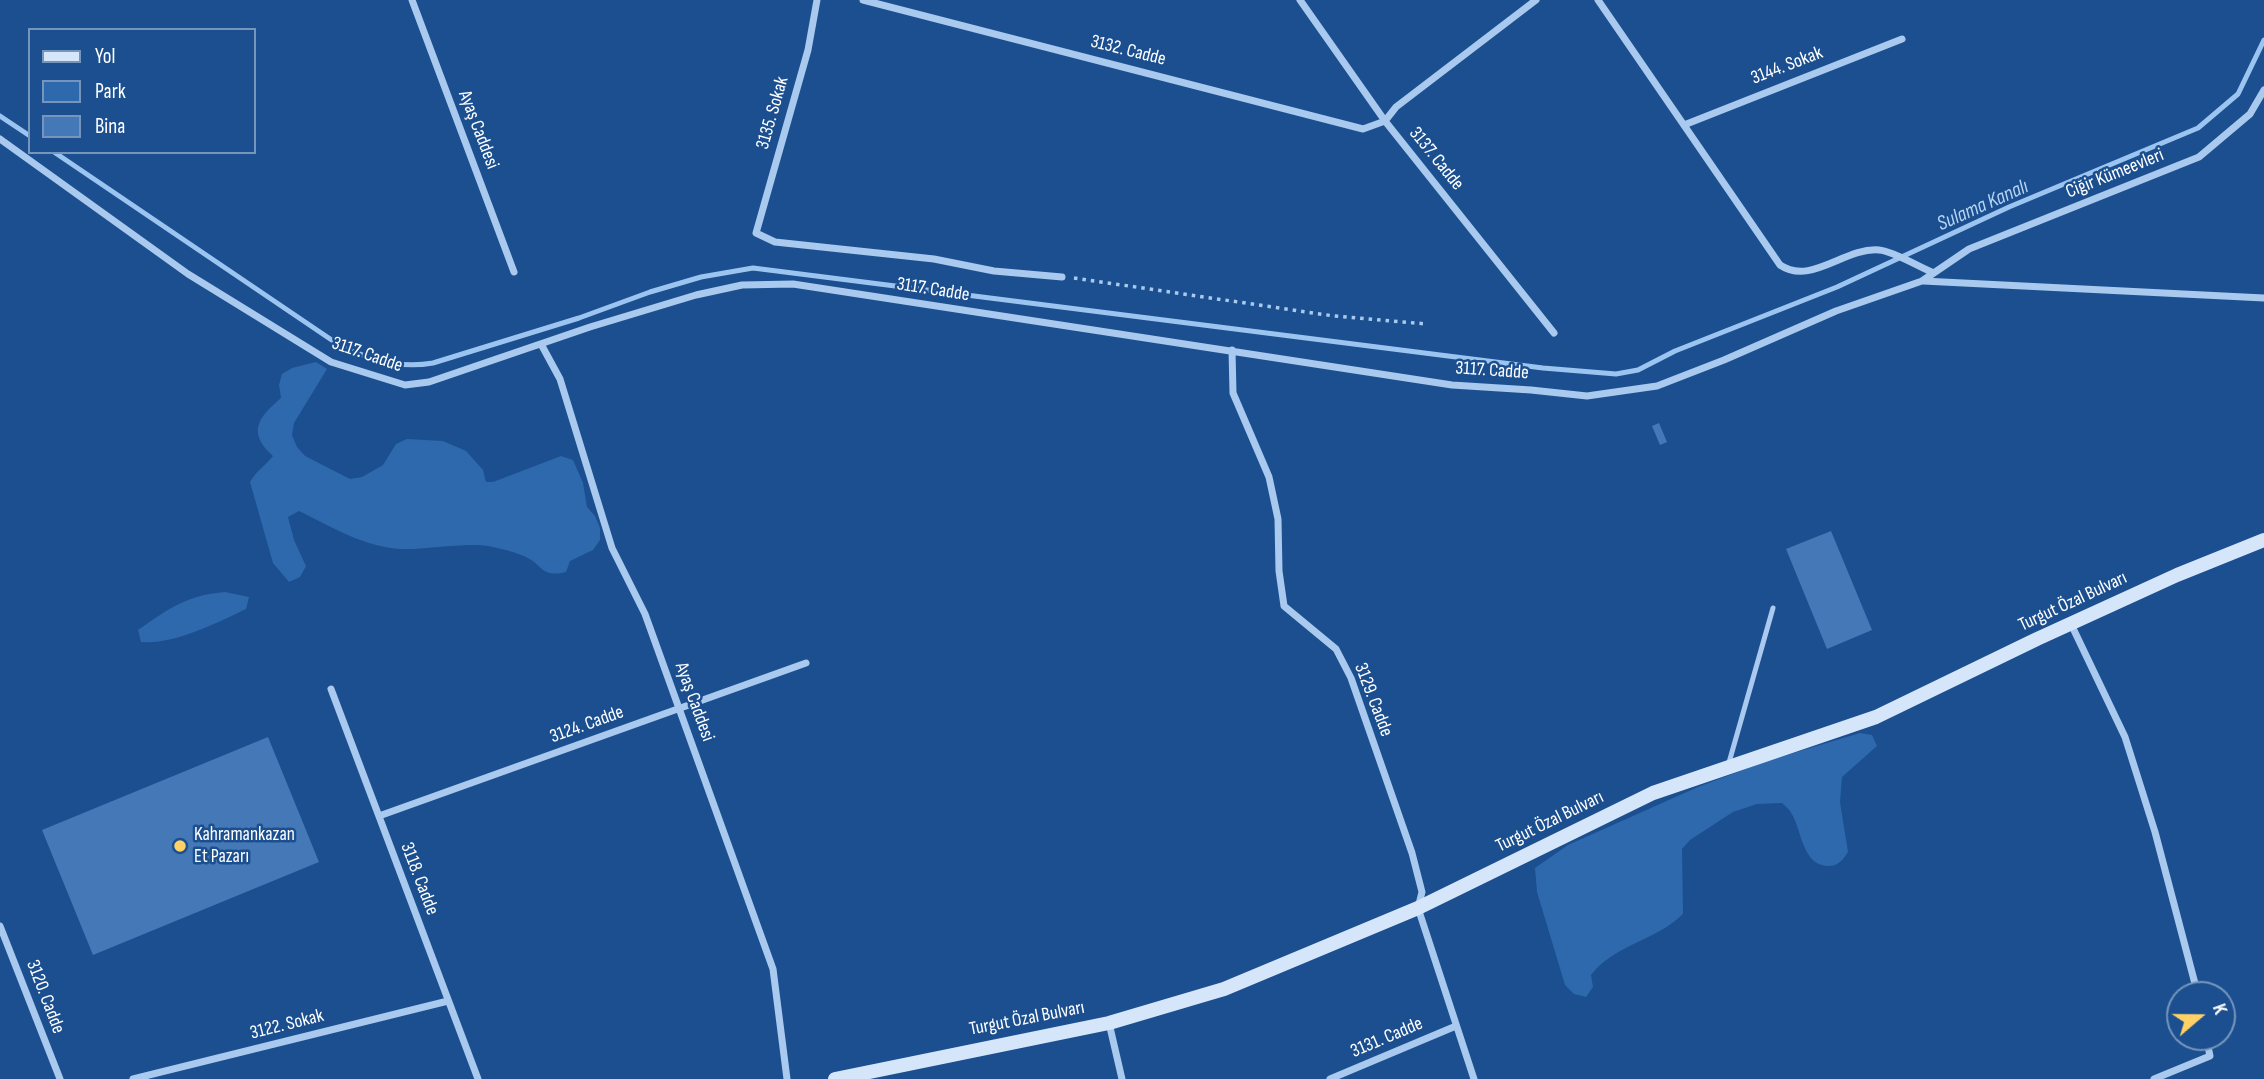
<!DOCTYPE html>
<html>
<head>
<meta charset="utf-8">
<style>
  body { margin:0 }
  #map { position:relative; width:2264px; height:1079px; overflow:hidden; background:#1b4f8f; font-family:"Sofia Sans Condensed",sans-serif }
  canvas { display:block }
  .legend { position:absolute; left:28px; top:28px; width:228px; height:126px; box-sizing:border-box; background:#1b4f8f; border:2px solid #7695bc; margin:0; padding:9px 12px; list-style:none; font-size:21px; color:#fff }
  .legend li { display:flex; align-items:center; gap:14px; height:35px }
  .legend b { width:35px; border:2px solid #7695bc }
  .north { position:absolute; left:2166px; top:981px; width:70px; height:70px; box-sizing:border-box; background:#1b4f8f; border:2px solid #7695bc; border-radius:50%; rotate:70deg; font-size:19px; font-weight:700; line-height:28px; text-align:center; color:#fff }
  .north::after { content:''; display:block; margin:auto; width:24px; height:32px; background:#ffd166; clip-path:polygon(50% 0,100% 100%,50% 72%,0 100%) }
</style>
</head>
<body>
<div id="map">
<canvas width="2264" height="1079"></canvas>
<ul class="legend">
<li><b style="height:9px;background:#d6e6fa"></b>Yol</li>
<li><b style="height:19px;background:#2e69ad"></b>Park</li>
<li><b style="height:19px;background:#4478b7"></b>Bina</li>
</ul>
<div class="north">K</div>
</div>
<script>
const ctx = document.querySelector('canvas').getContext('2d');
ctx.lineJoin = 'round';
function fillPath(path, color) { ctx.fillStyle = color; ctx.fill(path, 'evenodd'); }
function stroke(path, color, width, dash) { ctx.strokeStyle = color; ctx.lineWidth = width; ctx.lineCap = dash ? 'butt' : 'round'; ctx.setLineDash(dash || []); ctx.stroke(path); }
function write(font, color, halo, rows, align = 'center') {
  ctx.font = font + ' "Sofia Sans Condensed",sans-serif'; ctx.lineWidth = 5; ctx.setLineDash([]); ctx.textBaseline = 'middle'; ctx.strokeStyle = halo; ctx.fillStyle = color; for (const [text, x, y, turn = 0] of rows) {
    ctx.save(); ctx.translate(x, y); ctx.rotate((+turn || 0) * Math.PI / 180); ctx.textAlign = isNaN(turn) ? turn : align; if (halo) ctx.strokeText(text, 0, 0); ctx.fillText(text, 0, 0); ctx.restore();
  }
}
fillPath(new Path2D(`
  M316 362 327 369 294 423 292 435 297 447 305 456 350 479 362 477 383 465 396 444 407 439 443 441 466 451 483 470 486 482H493L561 456 573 460 583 483 587 507 595 516 600 528V540L593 550 570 561 566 572C540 578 544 565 524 556 514 552 503 549 493 547 470 541 427 550 401 549 364 547 332 527 299 511L288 517 294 540 306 566 300 577 289 582 273 563 250 482C256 471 265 466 273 456 246 432 259 417 281 398L279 385 282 374 292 368Z
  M225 592 249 597 246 609C217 623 173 645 141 642L138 630C168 609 187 595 225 592Z
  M1860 733 1872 735 1877 746 1842 777 1840 802 1848 852C1843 860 1838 867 1826 866 1801 863 1802 828 1790 811 1788 808 1785 806 1782 803L1757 804 1733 812 1690 840 1682 849 1683 914C1656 941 1615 944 1591 975L1593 987 1586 997 1574 994 1565 985 1537 892 1535 868 1568 845 1698 787 1767 761Z`), '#2e69ad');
stroke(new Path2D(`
  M0 116 30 136
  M54 152 342 347C373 360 400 369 433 363L579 318 650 292 701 277 753 268 1543 368 1616 374 1638 370 1675 351 1837 287 2009 207 2198 128 2238 94 2264 40`), '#9cc4f0', 5);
fillPath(new Path2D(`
  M1659 423 1667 442 1660 445 1652 426Z
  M1831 531 1872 630 1827 649 1786 549Z
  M268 737 319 862 93 955 42 830Z`), '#4478b7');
stroke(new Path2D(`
  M1074 278 1334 316 1427 324`), '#a9c9ee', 3.5, [3.5, 5]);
stroke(new Path2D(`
  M1728 766 1773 608`), '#a9c9ee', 5);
stroke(new Path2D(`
  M412 0 514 272
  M817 0 808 50 756 233 775 242 934 259 994 271 1062 277
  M863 0 1363 129 1385 121 1396 107 1536 0
  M1300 0 1385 121 1554 333
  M1598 0 1780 265C1811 286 1845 247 1879 250 1893 251 1919 267 1934 273
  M1684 125 1902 39
  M0 139 188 274 331 362 405 385 429 382 590 327 696 295 742 285 793 284 1452 385 1531 390 1587 396 1657 386 1724 360 1836 311 1922 281 1969 249 2199 157 2250 114 2264 90
  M1923 281 2264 298
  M541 344 560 379 612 548 645 614 773 969 787 1079
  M1232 350 1233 393 1269 477 1278 519 1279 571 1284 606 1336 649 1351 678 1412 853 1422 892 1418 908 1474 1079
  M2071 624 2125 737 2155 832 2198 995
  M331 689 478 1079
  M379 816 806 663
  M0 926 60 1079
  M1109 1023 1122 1079
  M133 1079 448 1001
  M1330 1079 1456 1026
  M2154 1079 2210 1056 2206 1037`), '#a9c9ee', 7);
stroke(new Path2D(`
  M835 1079 1109 1023 1224 989 1418 908 1653 793 1876 717 2037 639 2177 575 2264 540`), '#d6e6fa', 14);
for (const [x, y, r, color] of [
  [180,846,7,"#ffd166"]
]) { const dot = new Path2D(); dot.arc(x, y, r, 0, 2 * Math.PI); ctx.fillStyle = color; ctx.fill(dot); stroke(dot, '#1b4f8f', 2.5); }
write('19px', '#fff', '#1b4f8f', [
  ["3132. Cadde",1128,51,14],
  ["3144. Sokak",1787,66,-21],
  ["3135. Sokak",773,113,-74],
  ["Ayaş Caddesi",478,130,69],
  ["3137. Cadde",1436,159,51],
  ["Ciğir Kümeevleri",2115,174,-22],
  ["3117. Cadde",933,290,9],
  ["3117. Cadde",367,355,19],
  ["3117. Cadde",1492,371,4],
  ["Turgut Özal Bulvarı",2073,602,-25],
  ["3129. Cadde",1373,700,69],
  ["Ayaş Caddesi",694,702,70],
  ["3124. Cadde",587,725,-20],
  ["Turgut Özal Bulvarı",1550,822,-26],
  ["3118. Cadde",419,879,69],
  ["3120. Cadde",45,997,69],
  ["Turgut Özal Bulvarı",1027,1019,-11],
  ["3122. Sokak",287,1025,-14],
  ["3131. Cadde",1387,1038,-23]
]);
write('19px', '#fff', '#1b4f8f', [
  ["Kahramankazan",194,835],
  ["Et Pazarı",194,857]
], 'left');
write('italic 21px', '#b5d3f5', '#1b4f8f', [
  ["Sulama Kanalı",1983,206,-24]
]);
</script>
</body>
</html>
